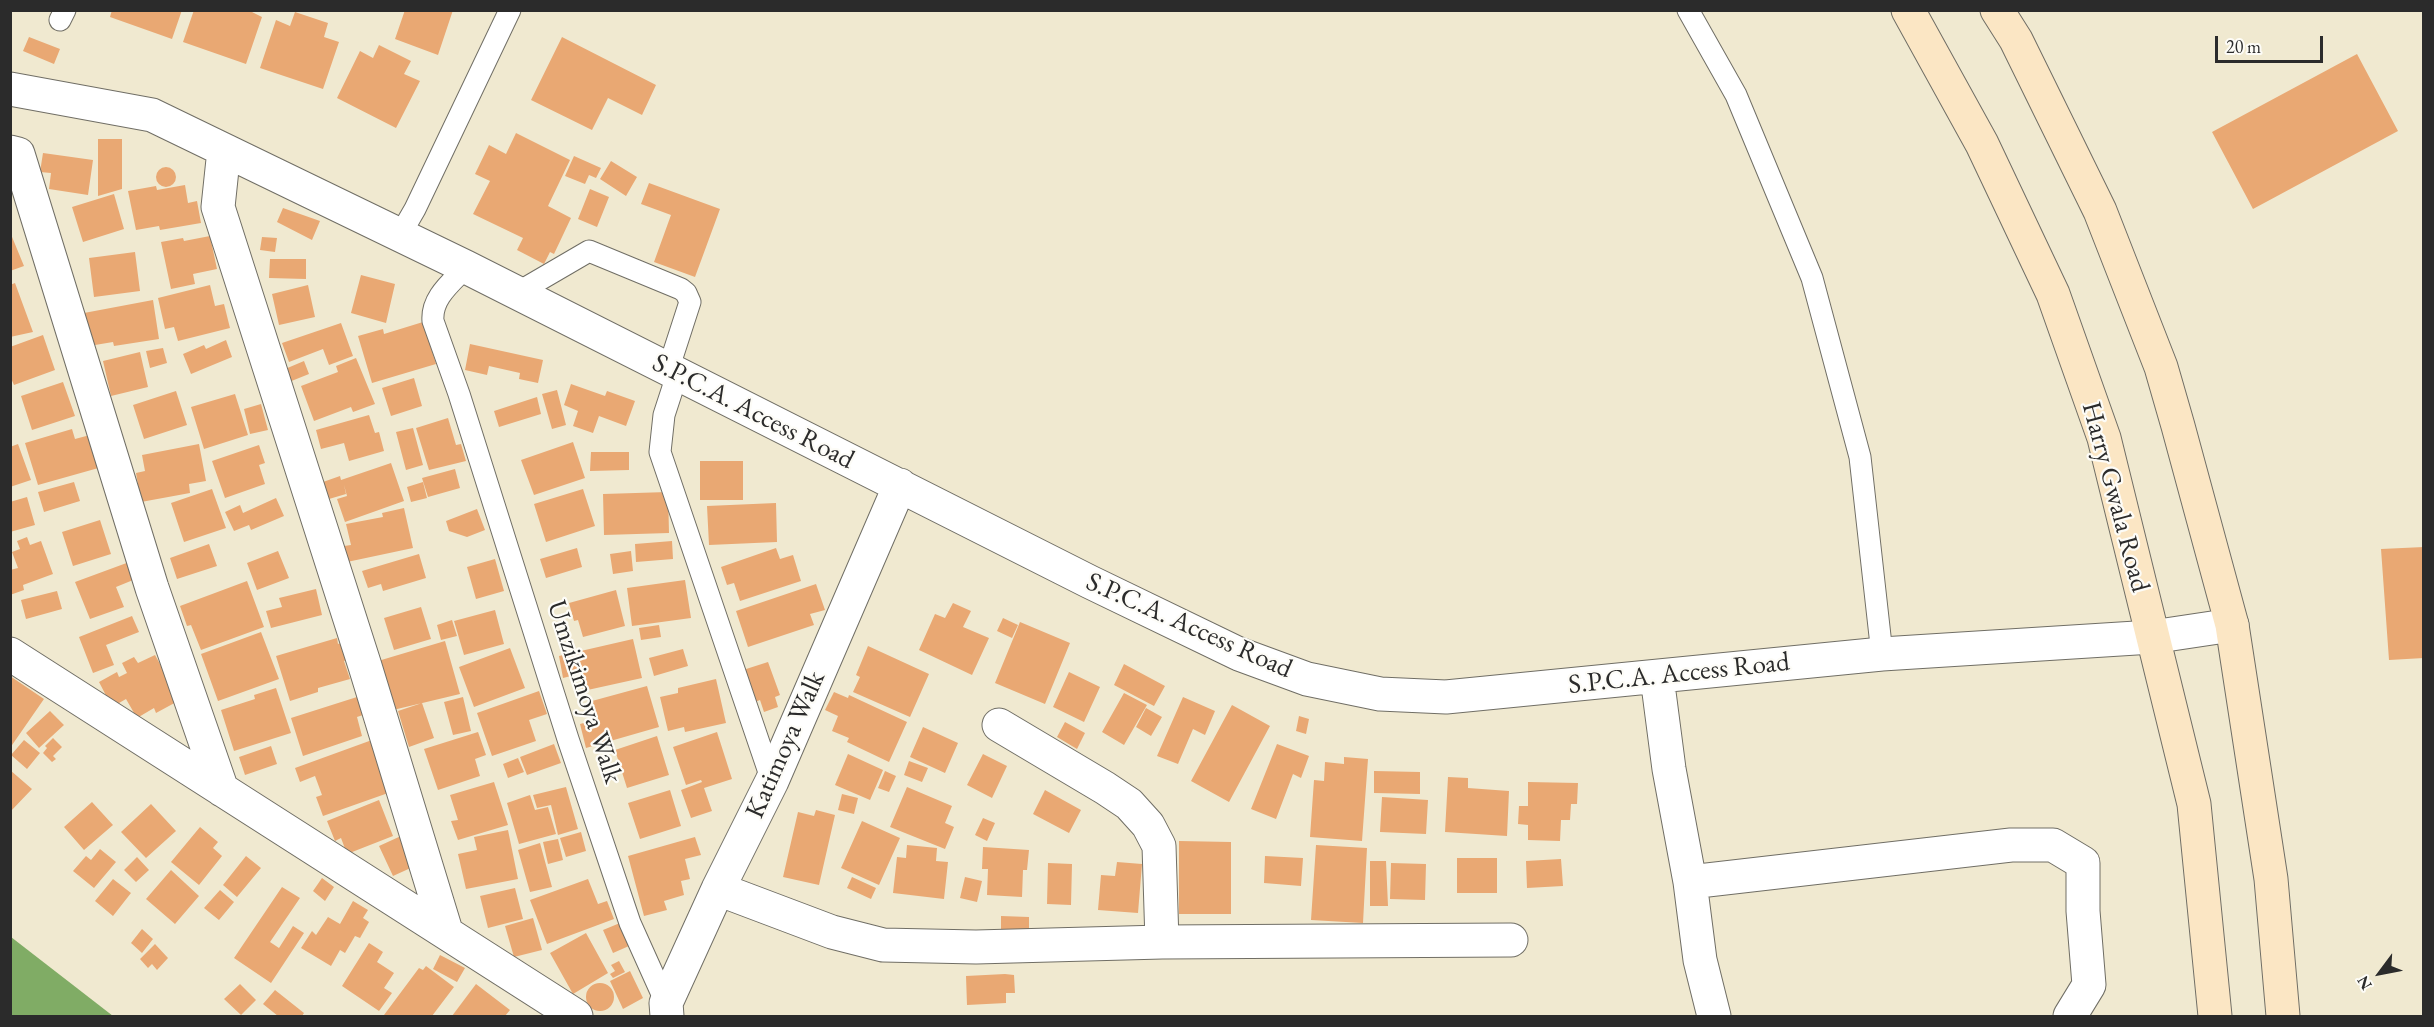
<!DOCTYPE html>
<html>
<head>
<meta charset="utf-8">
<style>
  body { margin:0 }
  #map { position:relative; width:2434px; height:1027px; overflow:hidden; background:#f0e9d0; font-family:"EB Garamond",serif }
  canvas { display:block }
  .frame { position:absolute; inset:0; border:12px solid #2b2b2b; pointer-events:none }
  .north { position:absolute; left:2350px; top:943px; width:60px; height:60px; -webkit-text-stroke:4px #fdfcf7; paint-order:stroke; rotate:238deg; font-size:16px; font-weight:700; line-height:24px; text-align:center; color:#2b2b2b }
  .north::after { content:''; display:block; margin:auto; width:21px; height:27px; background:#2b2b2b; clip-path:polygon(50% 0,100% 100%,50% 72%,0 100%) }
  .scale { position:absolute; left:2215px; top:36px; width:108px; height:27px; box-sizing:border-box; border:3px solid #2b2b2b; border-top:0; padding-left:8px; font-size:18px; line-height:21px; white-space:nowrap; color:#2b2b2b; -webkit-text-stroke:4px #fdfcf7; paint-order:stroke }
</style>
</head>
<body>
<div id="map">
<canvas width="2434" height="1027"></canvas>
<div class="frame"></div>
<div class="north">N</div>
<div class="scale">20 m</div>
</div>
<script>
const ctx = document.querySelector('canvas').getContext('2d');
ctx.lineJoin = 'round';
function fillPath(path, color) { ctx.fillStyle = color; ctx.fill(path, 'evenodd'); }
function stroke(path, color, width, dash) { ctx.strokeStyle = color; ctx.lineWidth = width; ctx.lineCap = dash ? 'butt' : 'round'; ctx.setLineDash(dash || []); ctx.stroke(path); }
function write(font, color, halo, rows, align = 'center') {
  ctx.font = font + ' "EB Garamond",serif'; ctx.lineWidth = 4.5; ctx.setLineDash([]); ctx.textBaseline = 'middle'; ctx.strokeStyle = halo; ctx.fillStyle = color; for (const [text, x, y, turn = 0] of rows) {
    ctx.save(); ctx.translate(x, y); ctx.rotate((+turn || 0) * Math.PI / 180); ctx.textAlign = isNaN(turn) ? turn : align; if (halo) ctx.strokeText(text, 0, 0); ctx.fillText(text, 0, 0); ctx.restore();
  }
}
fillPath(new Path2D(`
  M11 937 113 1016H11Z`), '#80ac65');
fillPath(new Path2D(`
  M112 10H182L172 39 110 17Z
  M194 10H248L262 17 246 64 183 42Z
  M405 10H453L438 55 395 39Z
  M295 12 328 23 324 37 339 42 323 89 260 68 276 20 290 26Z
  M29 37 60 49 54 64 23 51Z
  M562 37 656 85 642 115 608 98 592 130 531 100Z
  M379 45 411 61 404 74 420 81 396 128 337 98 360 51 373 58Z
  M2357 54 2398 131 2253 209 2212 132Z
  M516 133 570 160 548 206 571 218 554 254 550 252 544 264 517 250 523 238 473 214 490 181 475 174 489 145 506 154Z
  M98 139H122V189L98 196Z
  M43 153 93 160 88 195 49 189 51 173 40 172Z
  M574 156 601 168 596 178 589 175 585 184 565 176Z
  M611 161 637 177 626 196 600 179Z
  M156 177a10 10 0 1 1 20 0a10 10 0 1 1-20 0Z
  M649 183 720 209 695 277 654 262 671 215 641 204Z
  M185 185 188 203 197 201 201 223 160 230 159 226 136 230 128 191 156 186 157 190Z
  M590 189 609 197 597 227 578 219Z
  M114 194 124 229 83 242 72 207Z
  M283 208 320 221 312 240 277 222Z
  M10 232 24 266 10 271Z
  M210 236 217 269 193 274 195 284 171 289 161 242 183 238 184 241Z
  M262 237 277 238 275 252 260 250Z
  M135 252 140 291 94 297 89 258Z
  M270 259H306V279L269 278Z
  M361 275 395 284 386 323 351 313Z
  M15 283 33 332 10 337V285Z
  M210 285 215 306 224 304 230 328 178 341 174 327 165 329 158 298Z
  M308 285 315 317 279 325 272 294Z
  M153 300 159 339 114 346 113 342 89 346 84 313Z
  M423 322 436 364 372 383 358 336 383 329 384 334Z
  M341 323 353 356 329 365 323 349 289 362 282 343Z
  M43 335 55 370 14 385 10 376V347Z
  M226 340 232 357 191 374 183 354 204 345 206 349Z
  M470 344 543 360 538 383 519 379 520 373 489 366 487 375 465 370Z
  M163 348 167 363 150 368 146 351Z
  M140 352 148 387 111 396 103 361Z
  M356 358 375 404 353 412 351 407 314 421 301 386 338 372 336 366Z
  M304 361 309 374 284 384 278 372Z
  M414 378 422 406 391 416 382 388Z
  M63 382 75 416 32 430 21 396Z
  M571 384 605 396 607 391 635 401 626 426 599 416 593 433 573 426 578 411 564 405Z
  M557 390 566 425 552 429 542 394Z
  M176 391 187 425 144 439 133 405Z
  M235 394 248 435 204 449 191 407Z
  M537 397 541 414 499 427 494 411Z
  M261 404 268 430 250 434 244 409Z
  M369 415 375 433 379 432 384 451 349 461 344 443 321 449 316 430Z
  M448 418 456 445 461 444 466 461 429 470 416 428Z
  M413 428 423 465 406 470 396 432Z
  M72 429 75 439 90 435 102 467 38 485 25 443Z
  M573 442 585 478 534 495 521 460Z
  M18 444 31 480 10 487V447Z
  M199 444 206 481 189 484 190 493 141 502 136 473 145 471 142 455Z
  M259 445 265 463 259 465 265 484 225 498 212 461Z
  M591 452H629V470L590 471Z
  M700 461H743V500H700Z
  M391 463 404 501 345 522 337 499 347 496 344 485 346 494 329 499 323 482 340 476 341 480Z
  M455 469 460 488 428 497 422 478Z
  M74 482 80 501 44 512 38 492Z
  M423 482 427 498 411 502 407 487Z
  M212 489 226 528 184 542 171 503Z
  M583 489 595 526 546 542 534 504Z
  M668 492 669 533 604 535 603 494Z
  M27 497 35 525 10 532V502Z
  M276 498 284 516 251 530 249 525 234 531 225 512 240 505 243 513Z
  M776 503 777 542 709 545 707 506Z
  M404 508 413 548 347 562 344 546 351 545 346 524 383 517 382 513Z
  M477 509 485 530 467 537 449 531 446 521Z
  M100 520 111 554 73 566 62 532Z
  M27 537 30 545 41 541 53 574 23 585 24 590 10 595V570L18 568 12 552 20 549 17 541Z
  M672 541 673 559 636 562 635 544Z
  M209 544 217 566 177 579 170 558Z
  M2424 547V658L2389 660 2381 549Z
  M577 548 582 567 546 578 540 559Z
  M776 548 780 559 793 555 801 581 740 601 734 583 727 585 721 567Z
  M278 551 289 578 257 590 247 563Z
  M631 551 633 571 613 574 610 554Z
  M419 554 426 578 383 591 381 584 368 588 362 571Z
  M495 559 504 591 476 599 467 567Z
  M132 561 138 578 116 587 124 607 90 619 75 582Z
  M685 580 691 618 632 626 627 588Z
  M247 581 264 627 201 650 191 625 187 626 180 606Z
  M816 584 825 610 810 614 814 625 748 647 736 611Z
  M316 589 322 615 271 628 266 611 282 607 279 598Z
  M616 590 625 626 583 637 578 620 574 621 569 603Z
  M57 591 62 609 26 619 21 600Z
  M953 603 971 611 963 627 989 638 972 675 919 650 935 614 945 618Z
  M421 607 431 639 394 650 384 618Z
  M495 610 504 644 464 655 454 621Z
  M132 616 139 632 106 645 114 665 93 673 79 637Z
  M1003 618 1018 625 1012 638 997 631Z
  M452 620 457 636 441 640 437 625Z
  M1020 622 1070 643 1045 704 995 683Z
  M659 625 661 637 641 640 639 628Z
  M261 632 279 679 218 701 201 654Z
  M337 638 338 644 344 642 350 659 344 661 350 679 318 688V692L290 701 276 656Z
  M633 639 642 678 583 691 579 674 563 678 559 656Z
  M445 641 460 694 393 710 378 661Z
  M868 646 929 674 910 717 853 692 860 677 856 675Z
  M510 648 525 688 474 707 459 667Z
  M683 649 688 666 654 676 649 658Z
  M155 655 180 700 156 713 154 708 137 718 126 699 112 707 99 682 117 672 119 677 127 673 122 663 134 657 138 663Z
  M768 662 780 695 775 697 778 707 764 712 760 700 755 702 743 670Z
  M1124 664 1165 686 1154 706 1114 685Z
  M1069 672 1100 687 1084 722 1053 707Z
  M10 676 44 699 10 748Z
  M716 679 726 723 685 732 684 727 668 731 660 697 678 693V688Z
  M647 686 659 727 586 748 580 724 598 719 592 701Z
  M276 688 291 733 234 751 221 710 255 699 254 695Z
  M539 691 547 714 529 720 536 741 492 756 477 713Z
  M834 692 848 698 849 695 907 722 889 762 847 742 849 738 832 731 838 716 825 710Z
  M1124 693 1147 705 1124 745 1102 732Z
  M357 697 363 715 357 717 362 736 303 756 291 718Z
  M463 697 471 731 453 735 444 702Z
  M1183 697 1215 711 1205 735 1193 729 1178 764 1157 756Z
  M422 703 434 738 409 747 398 711Z
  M1232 705 1270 726 1229 802 1191 781Z
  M1146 708 1162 717 1151 736 1136 727Z
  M50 711 64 725 39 748 26 733Z
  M1299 716 1309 719 1306 734 1296 731Z
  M1065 722 1085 733 1077 749 1057 737Z
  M923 727 958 743 945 773 910 757Z
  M478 732 486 755 475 759 480 776 438 790 424 749Z
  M717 732 732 779 704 788 712 811 691 818 681 790 702 782 701 780 686 785 673 747Z
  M657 736 669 775 627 788 615 750Z
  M53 738 62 747 53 756 56 759 52 762 43 753 47 748 45 746Z
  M24 740 40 753 27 769 11 755Z
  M372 740 391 792 323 816 316 797 322 795 315 776 300 782 295 768Z
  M554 744 561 763 527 775 520 757Z
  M1277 744 1309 756 1301 778 1293 774 1276 819 1251 809Z
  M271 746 277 764 245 775 239 757Z
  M848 754 883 770 870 800 835 785Z
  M983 754 1007 766 992 798 967 785Z
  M1344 757 1368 759 1362 841 1310 837 1314 780 1324 781 1325 762 1344 764Z
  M518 758 524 772 508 778 503 764Z
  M909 761 928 768 922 782 904 775Z
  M10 770 32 789 10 812Z
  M885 771 896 776 889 792 878 788Z
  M1374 771 1420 772V794L1374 793Z
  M1448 777 1468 778V788L1509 791 1507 836 1445 832Z
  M494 782 508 825 458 840 451 821 458 820 450 795Z
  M1528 782 1578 783 1577 804H1571L1570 820H1561L1560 841 1528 840V825L1518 824 1519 806H1528Z
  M566 787 578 829 558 835 551 805 537 808 533 795Z
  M907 787 952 806 945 823 954 827 945 849 890 827Z
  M670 790 681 826 640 839 628 803Z
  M1045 790 1081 810 1069 833 1033 814Z
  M842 794 858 798 854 814 838 810Z
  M530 795 535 810 548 807 556 834 519 844 507 803Z
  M1382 797 1428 800 1426 834 1380 832Z
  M379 800 393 836 347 854 341 838 335 841 327 821Z
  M92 802 113 825 84 850 64 827Z
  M151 804 176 831 146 858 121 832Z
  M816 810 835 815 819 885 783 877 798 812 814 816Z
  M983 818 995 823 987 841 975 835Z
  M862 821 900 838 879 885 841 868Z
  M200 827 218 842 213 848 222 856 199 885 171 862Z
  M508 830 518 879 466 889 458 854 477 850 474 837Z
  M581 832 586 851 566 857 560 838Z
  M401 836 415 866 393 876 379 846Z
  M695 837 701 855 685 859 690 879 681 881 684 895 664 901 667 910 644 916 628 856Z
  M558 839 563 860 548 864 543 842Z
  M1179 841 1231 842V914H1179Z
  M540 843 552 887 530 892 518 850Z
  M907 845 937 848 936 861 948 862 944 899 893 893 897 857 906 858Z
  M1316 845 1367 848 1363 923 1311 920Z
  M983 847 1029 850 1027 870H1023L1022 897 987 895 988 869H982Z
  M100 849 116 862 94 888 73 871 86 856 91 860Z
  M246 856 261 868 237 897 223 885Z
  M1265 856 1303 858 1301 886 1264 883Z
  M137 857 149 870 136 882 124 870Z
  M1457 858H1497V893H1457Z
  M1561 859 1563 886 1527 888 1526 861Z
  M1370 861H1386L1388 906H1370Z
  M1117 862 1142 864 1138 913 1098 910 1101 875 1115 876Z
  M1048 863 1072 864 1071 905 1047 904Z
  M1391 863 1426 864 1425 900 1390 899Z
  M171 870 199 896 175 924 146 899Z
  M852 877 876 888 871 899 847 888Z
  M965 877 982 881 977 902 960 898Z
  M322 878 334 887 325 901 313 891Z
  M113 879 131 893 113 916 95 901Z
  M588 879 598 904 607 901 614 919 547 944 530 900Z
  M282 887 300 898 270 942 279 948 293 926 304 933 271 983 234 958Z
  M515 888 523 919 488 928 480 896Z
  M220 890 234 902 219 920 204 908Z
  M353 901 368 910 363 918 369 922 360 938 355 936 345 953 340 950 331 966 301 948 312 931 316 935 328 917 340 924Z
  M1001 916 1029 917V933H1001Z
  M533 918 542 950 514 957 505 926Z
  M620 923 629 946 613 953 603 930Z
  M142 929 153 939 142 953 131 943Z
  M586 933 608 973 573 994 550 953Z
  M369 943 383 952 377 962 394 973 384 988 392 993 379 1011 342 986Z
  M155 944 168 958 157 970 152 964 148 968 140 959Z
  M440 955 465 968 457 982 433 969Z
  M619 961 625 972 613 978 610 974 615 971 611 965Z
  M426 966 454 987 432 1016 384 1015 419 968 423 970Z
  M630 971 643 998 623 1009 610 981Z
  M1005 974 1014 975 1015 993H1006V1003L967 1005 966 976Z
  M586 997a14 14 0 1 1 28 0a14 14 0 1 1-28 0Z
  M240 984 256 1000 241 1015 224 999Z
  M476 984 510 1010 505 1016H452Z
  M275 990 304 1013 302 1016H278L263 1004Z`), '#e9a873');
const lane = new Path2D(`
  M1688 10 1736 95 1812 278 1860 457 1882 654
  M60 20 65 10
  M400 235 415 209 510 10
  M466 267C451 283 431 298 433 321L459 394 568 739 630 923 666 1003
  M517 293 589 251 681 289 686 293 690 302 668 370
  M677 375 664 415 660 452 772 781`);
const street = new Path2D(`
  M10 89 152 115 466 267 1090 582 1239 654 1307 679 1380 694 1446 697 1882 654 2152 637 2232 625
  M224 150 218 207 365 666 446 931
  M10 152 18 154 152 588 222 790
  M10 654 576 1016
  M1657 677 1669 769 1690 882 1700 960 1714 1016
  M999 725 1105 788 1129 804 1148 825 1159 846 1162 942
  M1690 882 2011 845H2053L2083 863V911L2089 985 2070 1016
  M718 889 832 932 883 945 976 947 1162 942 1511 940
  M667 1016 666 1003 718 889 772 781 900 485`);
const secondary = new Path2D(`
  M1908 10 1982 144 2053 294 2104 438 2194 804 2215 1016
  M1997 10 2016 40 2100 211 2161 367 2178 426 2232 625 2271 879 2283 1016`);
stroke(lane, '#706e65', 23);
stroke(street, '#706e65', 35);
stroke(secondary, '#706e65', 35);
stroke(lane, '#fff', 21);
stroke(street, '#fff', 33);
stroke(secondary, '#fbe6c4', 33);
write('27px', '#2b2b2b', '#fdfcf7', [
  ["S.P.C.A. Access Road",753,412,27],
  ["Harry Gwala Road",2115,497,75],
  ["S.P.C.A. Access Road",1189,626,24],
  ["S.P.C.A. Access Road",1679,674,-6],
  ["Umzikimoya Walk",584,692,72],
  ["Katimoya Walk",786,745,-66]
]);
</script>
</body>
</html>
